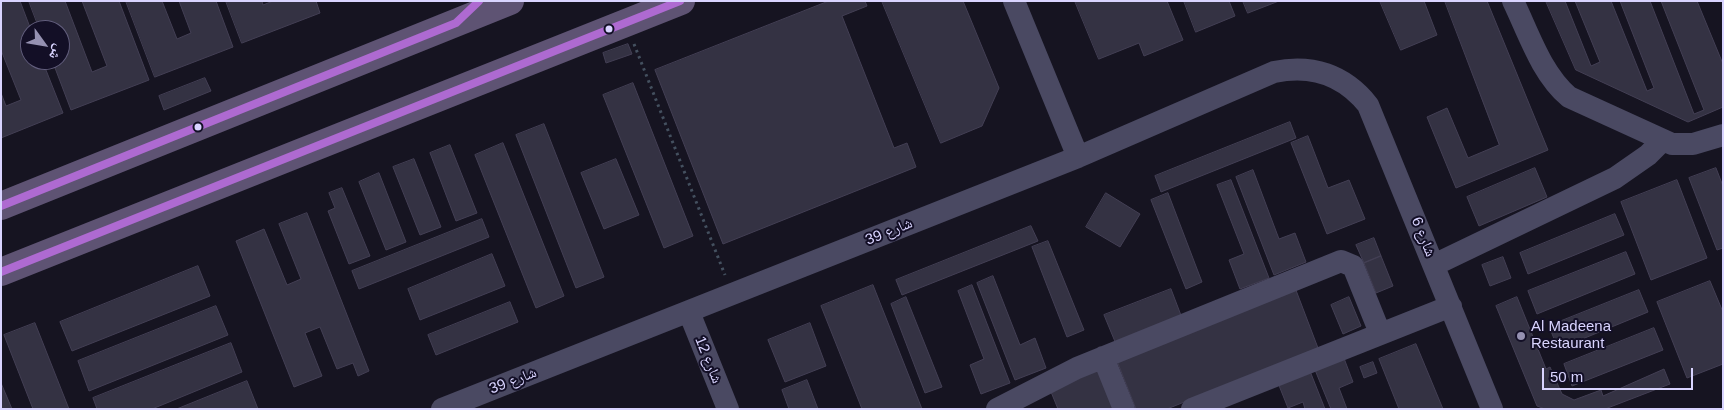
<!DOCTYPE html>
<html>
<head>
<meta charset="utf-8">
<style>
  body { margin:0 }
  #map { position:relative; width:1724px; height:410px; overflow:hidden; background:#161421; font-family:Arial,"Noto Naskh Arabic",sans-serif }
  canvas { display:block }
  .frame { position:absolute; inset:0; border:2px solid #d9d4ff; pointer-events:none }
  .north { position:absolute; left:20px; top:20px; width:50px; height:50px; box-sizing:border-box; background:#130f26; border:1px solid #625e7d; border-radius:50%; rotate:122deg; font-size:14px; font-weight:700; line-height:20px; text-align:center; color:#d9d4ff }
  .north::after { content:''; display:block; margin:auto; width:18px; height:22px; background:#9591b1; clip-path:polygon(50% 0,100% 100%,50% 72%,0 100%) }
  .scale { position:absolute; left:1542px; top:368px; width:151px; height:22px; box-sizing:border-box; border:2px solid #d9d4ff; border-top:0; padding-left:6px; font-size:15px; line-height:18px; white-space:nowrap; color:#d9d4ff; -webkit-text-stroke:4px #130f26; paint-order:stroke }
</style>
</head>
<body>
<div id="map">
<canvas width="1724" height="410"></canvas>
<div class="frame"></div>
<div class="north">ش</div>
<div class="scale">50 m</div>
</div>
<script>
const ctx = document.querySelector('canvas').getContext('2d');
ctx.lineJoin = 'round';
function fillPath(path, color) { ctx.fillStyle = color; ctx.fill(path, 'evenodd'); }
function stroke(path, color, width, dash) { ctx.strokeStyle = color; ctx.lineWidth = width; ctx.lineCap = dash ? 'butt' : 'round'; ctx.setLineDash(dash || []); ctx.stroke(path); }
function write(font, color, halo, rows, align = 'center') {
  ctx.font = font + ' Arial,"Noto Naskh Arabic",sans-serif'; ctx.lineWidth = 4; ctx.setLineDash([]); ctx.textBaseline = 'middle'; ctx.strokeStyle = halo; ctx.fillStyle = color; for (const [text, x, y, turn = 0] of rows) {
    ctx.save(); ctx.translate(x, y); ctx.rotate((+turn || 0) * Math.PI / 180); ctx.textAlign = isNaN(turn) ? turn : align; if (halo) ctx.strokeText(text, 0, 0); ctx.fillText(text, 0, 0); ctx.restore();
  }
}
const building = new Path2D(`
  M1 1H20L31 30 30 60H42L63 113 1 138V93L6 106 21 100 1 50Z
  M29 1H65L92 72 107 66 82 1H119L149 80 71 110 52 60H60V30H40Z
  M126 1H162L177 39 191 33 179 1H216L233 47 155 77Z
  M226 1H262L263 5 273 1H316L320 13 242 43Z
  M829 1H865L867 6 842 16 894 148 907 143 916 167 723 244 655 70Z
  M882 1H963L999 88 982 126 941 143Z
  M1075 1H1167L1183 40 1144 56 1139 43 1099 59Z
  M1184 1H1229L1235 16 1196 32Z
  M1243 1H1279L1248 13Z
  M1380 1H1424L1437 35 1401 50Z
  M1445 1H1487L1548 150 1456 188 1427 117 1447 108 1468 158 1499 145Z
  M1546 1H1565L1591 66 1600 62 1575 1H1611L1647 91 1654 88 1620 1H1650L1694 114 1704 110 1661 1H1697L1723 64V107L1688 122 1576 70Z
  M628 44 632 54 606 63 603 53Z
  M205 78 211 91 164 110 159 96Z
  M633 83 693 236 664 248 603 95Z
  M1290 122 1296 138 1161 192 1155 176Z
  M544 124 604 277 576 288 516 135Z
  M1308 136 1328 188 1349 180 1365 219 1327 234 1291 143Z
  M503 143 564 296 536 308 475 155Z
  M450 145 477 213 456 221 430 153Z
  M414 159 441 227 420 235 393 167Z
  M616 159 639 215 604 229 581 173Z
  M1535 168 1547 197 1479 226 1467 197Z
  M1716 168 1723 186V248L1717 250 1689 178Z
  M1253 170 1279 239 1295 233 1306 262 1274 275 1236 177Z
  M379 173 406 242 386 250 359 182Z
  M1231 180 1269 278 1240 289 1229 260 1244 254 1217 185Z
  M1677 180 1707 258 1651 280 1621 202Z
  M342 188 370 256 349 264 328 211 335 208 329 193Z
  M1106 193 1140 214 1120 247 1086 227Z
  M1168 193 1202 282 1186 289 1151 200Z
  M307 213 369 371 358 376 353 363 337 369 320 327 305 333 322 376 294 387 236 241 264 229 287 285 301 279 279 224Z
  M1615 214 1624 235 1528 274 1520 253Z
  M482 219 489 237 359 289 352 271Z
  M1031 226 1038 241 902 295 896 280Z
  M1374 238 1381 256 1364 263 1356 245Z
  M1048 241 1084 330 1067 337 1032 247Z
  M1626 252 1635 274 1537 314 1528 291Z
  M492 254 505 286 420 320 408 289Z
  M1381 256 1393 286 1376 293 1364 263Z
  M1503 257 1511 278 1490 286 1482 265Z
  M198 266 210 296 72 351 60 322Z
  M993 276 1020 345 1035 338 1046 368 1015 380 977 283Z
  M1710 281 1723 312V364L1687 378 1657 302Z
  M873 285 922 409H862L821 306Z
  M972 285 1010 383 981 394 970 365 984 359 958 291Z
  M1294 285 1318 348 1167 409H1136L1115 356Z
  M1171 289 1182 318 1116 344 1104 315Z
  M1639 290 1648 312 1558 349 1549 326Z
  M906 297 942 387 925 393 891 304Z
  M1349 297 1361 326 1343 334 1331 305Z
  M1517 297 1546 369 1550 367 1562 394 1574 400 1601 390 1603 396 1664 369 1670 384 1605 409H1545L1537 406 1496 306Z
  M510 302 518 322 436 355 428 335Z
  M216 306 228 335 89 391 78 361Z
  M35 323 69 409H33L4 335Z
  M810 323 826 366 785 382 768 340Z
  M1654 328 1663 350 1572 386 1564 364Z
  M231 343 242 372 152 409H97L93 398Z
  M1416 344 1443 409H1399L1379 359Z
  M1342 353 1353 382 1339 388 1347 409H1331L1313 365Z
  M1373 362 1377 373 1364 378 1360 367Z
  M1308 366 1325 409H1305L1303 402 1288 408 1276 378Z
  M1100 367 1114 409H1058L1049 387Z
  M807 380 818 409H789L782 390Z
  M247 381 258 409H177Z
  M1 383 12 409H1Z`);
fillPath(building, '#343243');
stroke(building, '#433f54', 1);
stroke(new Path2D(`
  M634 44 725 275`), '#44505f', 3, [2.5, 4]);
stroke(new Path2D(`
  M1014 1 1078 157
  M1513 1C1529 34 1541 73 1569 97L1672 144H1693L1723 135
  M1434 265 1615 178 1648 155 1662 141
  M689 312 728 409
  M1103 357 1124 409
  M442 409 1078 157 1274 72C1312 64 1344 75 1368 105L1492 409
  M997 409 1077 368 1341 261 1353 266 1380 333
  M1192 409 1451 306`), '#4a4962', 22);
stroke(new Path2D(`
  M1 206 510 1
  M1 272 681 1`), '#5e5373', 28);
stroke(new Path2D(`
  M1 272 680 1`), '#ae6ad1', 8);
stroke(new Path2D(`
  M1 206 456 23 479 1`), '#ae6ad1', 8);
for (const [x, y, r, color] of [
  [609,29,4.5,"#d9d4ff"],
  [198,127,4.5,"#d9d4ff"],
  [1521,336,5,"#9591b1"]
]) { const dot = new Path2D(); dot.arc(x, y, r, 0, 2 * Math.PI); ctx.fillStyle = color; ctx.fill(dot); stroke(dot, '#130f26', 2); }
write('15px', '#d9d4ff', '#130f26', [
  ["شارع 39",889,232,-22],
  ["شارع 6",1423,237,68],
  ["شارع 12",708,360,68],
  ["شارع 39",513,381,-21]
]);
write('15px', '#d9d4ff', '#130f26', [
  ["Al Madeena",1531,327],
  ["Restaurant",1531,344]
], 'left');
</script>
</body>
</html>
